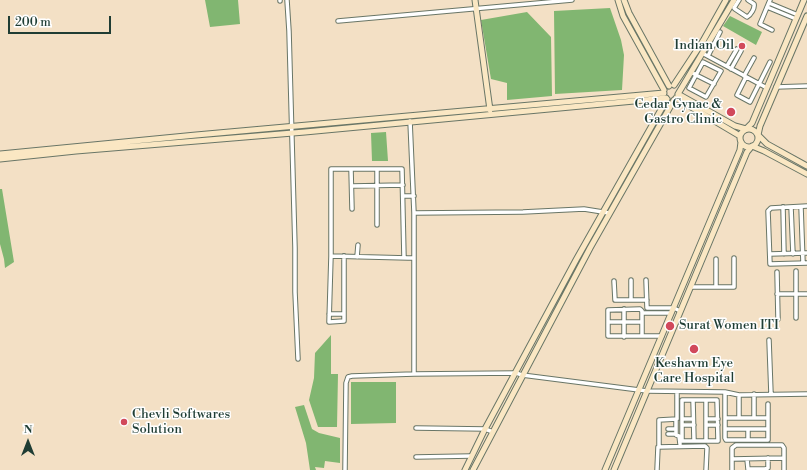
<!DOCTYPE html>
<html>
<head>
<meta charset="utf-8">
<style>
  body { margin:0 }
  #map { position:relative; width:807px; height:470px; overflow:hidden; background:#f3e0c5; font-family:"Libre Bodoni",serif }
  canvas { display:block }
  .north { position:absolute; left:8px; top:422px; width:40px; height:40px; -webkit-text-stroke:3px #fff; paint-order:stroke; rotate:0deg; font-size:11px; font-weight:700; line-height:16px; text-align:center; color:#1f3d34 }
  .north::after { content:''; display:block; margin:auto; width:14px; height:18px; background:#1f3d34; clip-path:polygon(50% 0,100% 100%,50% 72%,0 100%) }
  .scale { position:absolute; left:8px; top:16px; width:103px; height:18px; box-sizing:border-box; border:2px solid #1f3d34; border-top:0; padding-left:5px; font-size:12px; line-height:14px; white-space:nowrap; color:#1f3d34; -webkit-text-stroke:3px #fff; paint-order:stroke }
</style>
</head>
<body>
<div id="map">
<canvas width="807" height="470"></canvas>
<div class="north">N</div>
<div class="scale">200 m</div>
</div>
<script>
const ctx = document.querySelector('canvas').getContext('2d');
ctx.lineJoin = 'round';
function fillPath(path, color) { ctx.fillStyle = color; ctx.fill(path, 'evenodd'); }
function stroke(path, color, width, dash) { ctx.strokeStyle = color; ctx.lineWidth = width; ctx.lineCap = dash ? 'butt' : 'round'; ctx.setLineDash(dash || []); ctx.stroke(path); }
function write(font, color, halo, rows, align = 'center') {
  ctx.font = font + ' "Libre Bodoni",serif'; ctx.lineWidth = 3; ctx.setLineDash([]); ctx.textBaseline = 'middle'; ctx.strokeStyle = halo; ctx.fillStyle = color; for (const [text, x, y, turn = 0] of rows) {
    ctx.save(); ctx.translate(x, y); ctx.rotate((+turn || 0) * Math.PI / 180); ctx.textAlign = isNaN(turn) ? turn : align; if (halo) ctx.strokeText(text, 0, 0); ctx.fillText(text, 0, 0); ctx.restore();
  }
}
fillPath(new Path2D(`
  M205 0H238L240 24 210 27Z
  M610 8 621 40 624 55 622 90 555 94 554 11Z
  M527 12 551 37 552 96 507 100V83L491 79 481 20Z
  M730 16 762 32 756 45 723 26Z
  M386 132 388 161H372L371 133Z
  M0 189H2L14 262 5 268 4 259 0 244Z
  M331 335V374H338L337 427H318L309 400 314 378 315 353Z
  M351 382H396V423L351 424Z
  M304 405 312 429 319 433 340 438V463L325 461 324 468 315 467 316 470H310L306 443 295 407Z`), '#81b671');
const street = new Path2D(`
  M280 0V1
  M287 0 289 31 295 248V292L298 359
  M739 0 734 8 735 9 747 17C751 15 755 8 754 4L748 0
  M770 0 760 24 772 30
  M769 3 798 15
  M767 7 796 19
  M338 21 572 0
  M702 53 767 88
  M708 56 720 32
  M727 66 737 49
  M731 69 741 51
  M691 72 696 75 703 62 721 71 706 97 689 88 696 75 714 84
  M744 76 754 58
  M746 77 737 95 750 102 770 62
  M776 87 807 86
  M410 121 414 213V374
  M351 169 352 209
  M352 186 403 185
  M403 196H414
  M807 206 771 208 768 211 770 264 807 263
  M783 207 784 254
  M791 207 793 254
  M801 207 803 263
  M414 213 523 212 584 209 609 213
  M377 225V169
  M770 254 807 253
  M331 256 329 322 344 321V256
  M357 257 358 245
  M404 258 402 169H331V256L408 258H414
  M716 259V287
  M796 271V318
  M777 272 778 319
  M646 280 647 308H674L680 311
  M614 281 615 300H647
  M691 287H734V258
  M777 294H807
  M631 300V280
  M624 309V337
  M640 309 642 311V336H608V310Z
  M642 313H671
  M329 314H344
  M608 322H642
  M642 336H662
  M769 340 771 394
  M725 392V438L726 440H768V404
  M754 394V418
  M739 395V418
  M682 400H717L718 441H682Z
  M693 400 694 441
  M706 400V441
  M725 418H768
  M676 419V435L679 436 680 444
  M682 419H693
  M706 419H718
  M682 425H694
  M706 425H718
  M416 428 485 429 493 432
  M668 429H676
  M725 429H768
  M748 429V440
  M668 434H676
  M659 447V420L677 419V392
  M416 457 471 456
  M732 459 784 458
  M747 459 748 469H765L768 468V458
  M345 470 346 383 348 377 352 376 414 374 516 373 522 375 647 391 725 392 739 395 807 394
  M657 470 658 447 705 446 707 448 706 470
  M732 470V448L736 445H782L784 448V470`);
const secondary = new Path2D(`
  M475 0 490 110
  M618 0 623 16 664 90
  M624 0 629 13 669 86
  M734 0 678 94 735 126 746 129 752 123 804 0
  M807 16 760 126 758 135 767 144 807 166
  M674 85 703 41 726 0
  M676 98 740 136
  M740 138a9 9 0 1 1 18 0a9 9 0 1 1-18 0Z
  M0 154 196 135 664 93
  M0 159 76 151 305 132 666 98
  M465 470 485 429 576 260 667 99
  M473 470 590 248 674 100
  M605 470 740 150 741 142
  M614 470 747 152 752 146 764 151 807 174`);
stroke(street, '#697667', 5.5);
stroke(secondary, '#697667', 7);
stroke(street, '#fff', 3.5);
stroke(secondary, '#fae7c3', 5);
for (const [x, y, r, color] of [
  [742,46,4,"#d1495b"],
  [731,112,5,"#d1495b"],
  [670,326,5,"#d1495b"],
  [694,349,5,"#d1495b"],
  [124,422,4,"#d1495b"]
]) { const dot = new Path2D(); dot.arc(x, y, r, 0, 2 * Math.PI); ctx.fillStyle = color; ctx.fill(dot); stroke(dot, '#fff', 1.5); }
write('13px', '#1f3d34', '#fff', [
  ["Indian Oil",734,46],
  ["Cedar Gynac &",722,105],
  ["Gastro Clinic",722,120],
  ["Surat Women ITI",679,326,"left"],
  ["Keshavm Eye",694,364,"center"],
  ["Care Hospital",694,379,"center"],
  ["Chevli Softwares",132,415,"left"],
  ["Solution",132,430,"left"]
], 'right');
</script>
</body>
</html>
